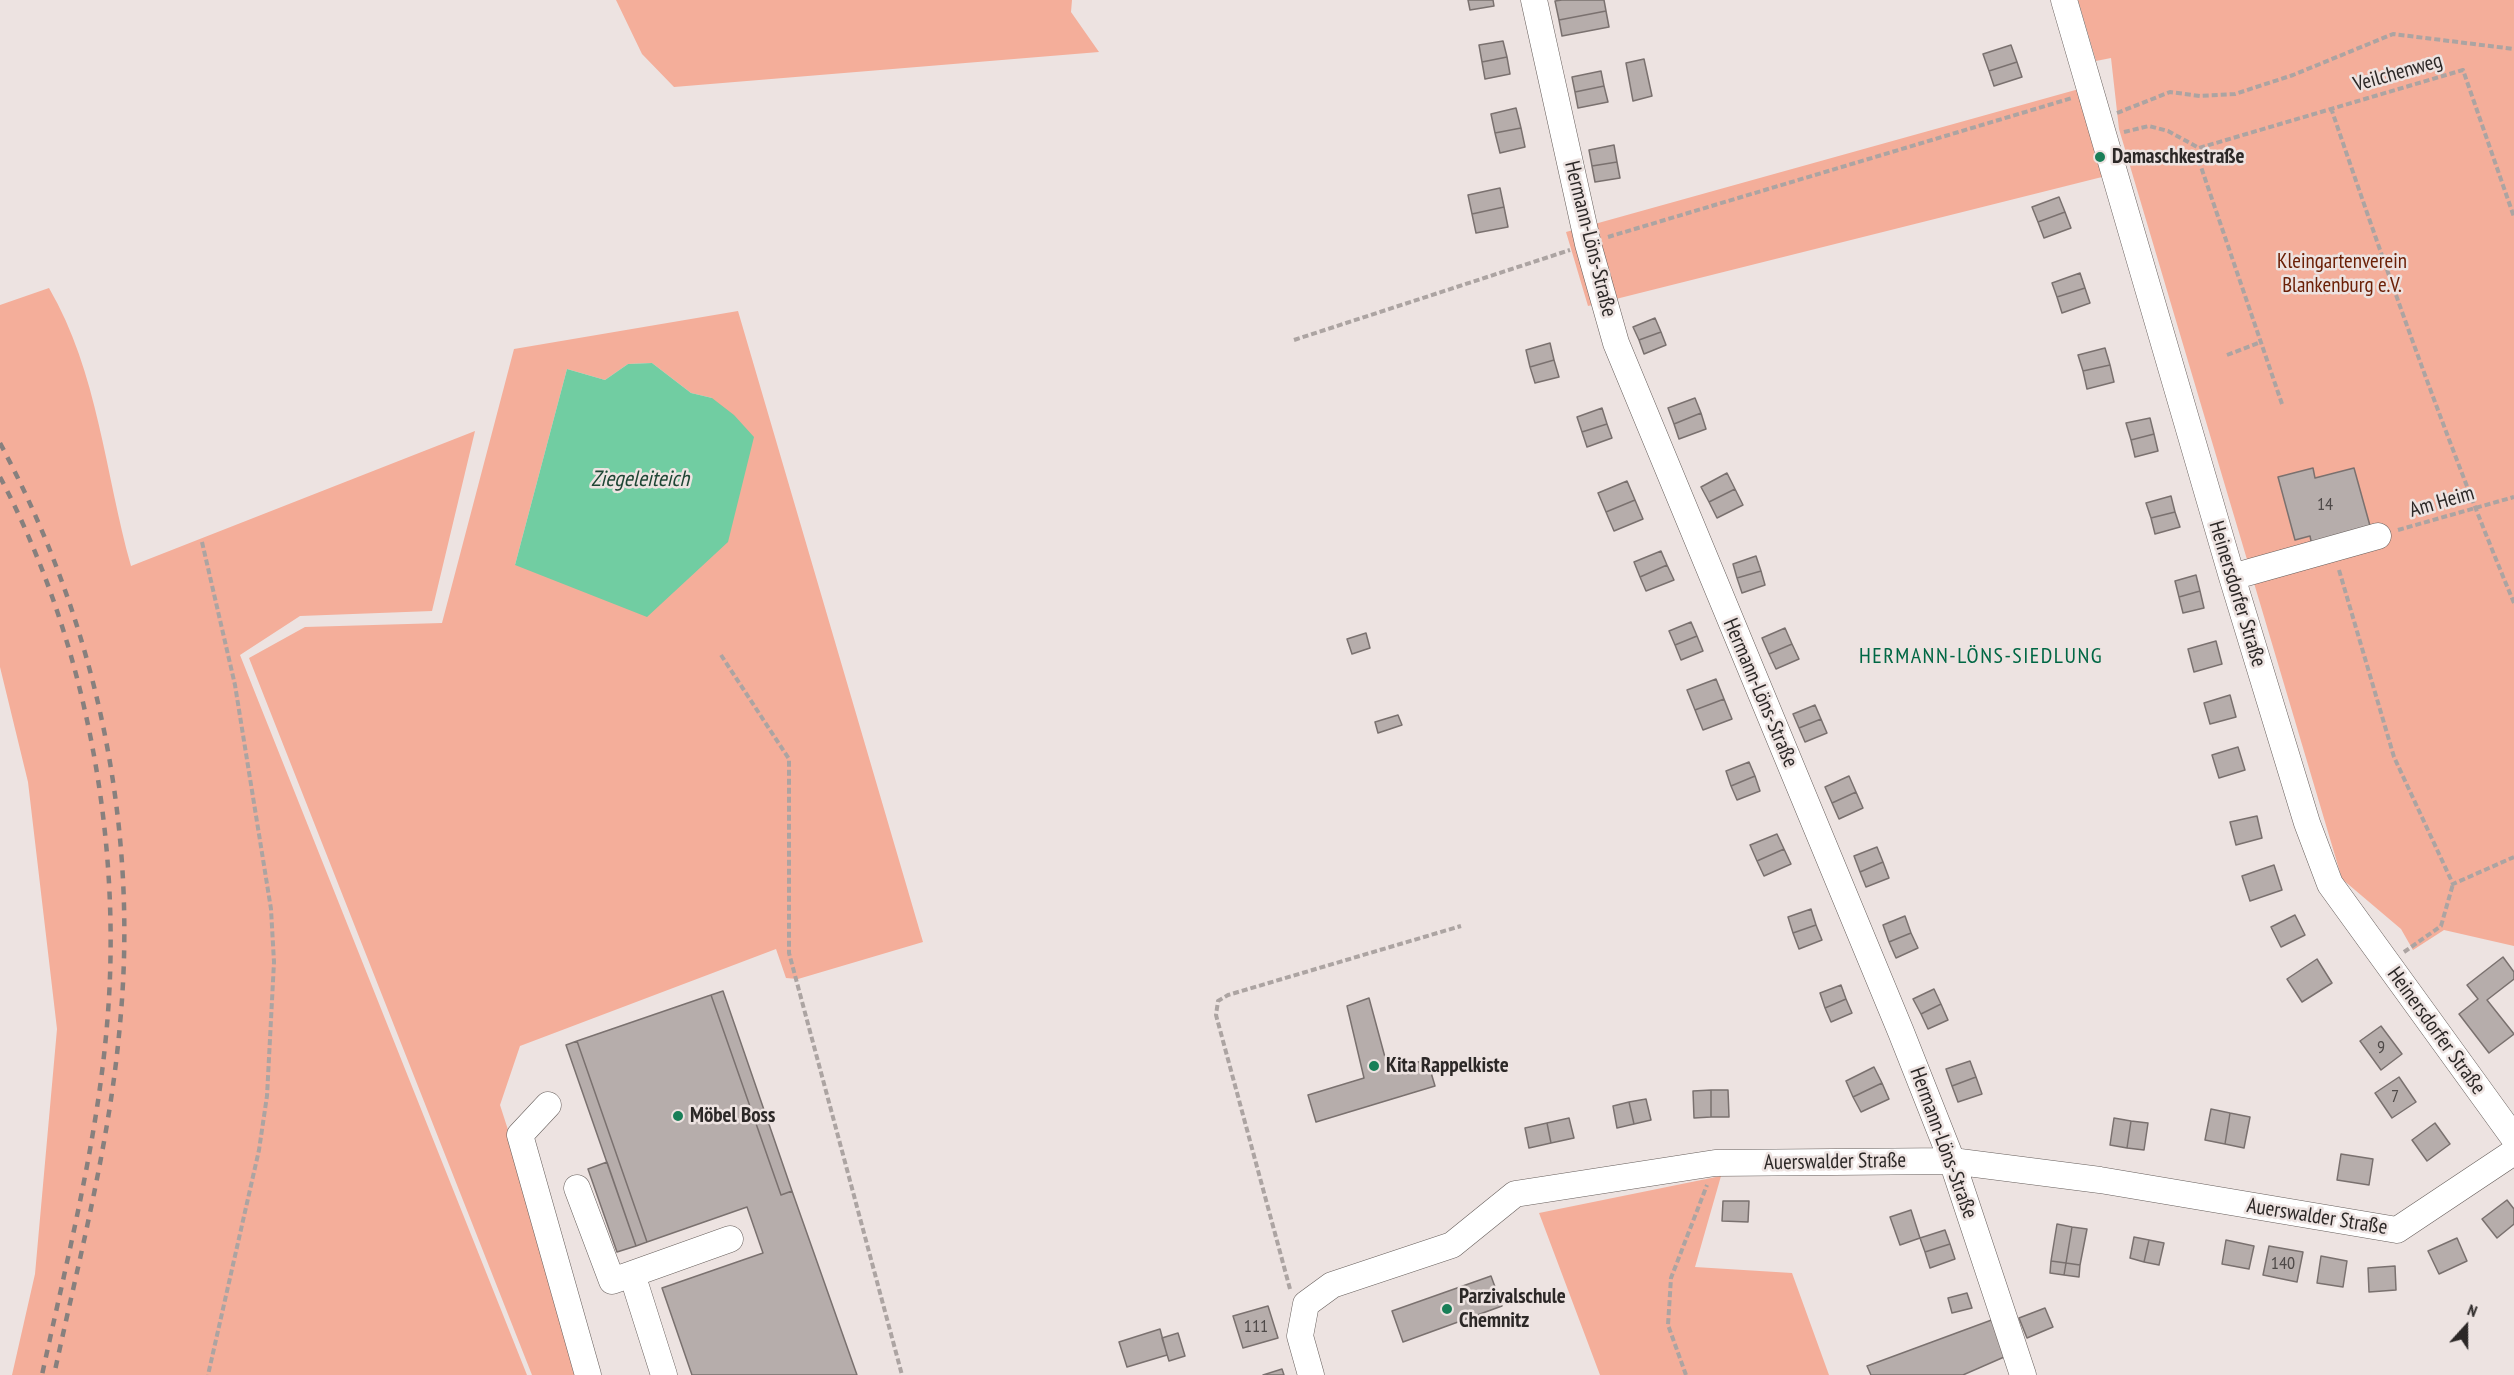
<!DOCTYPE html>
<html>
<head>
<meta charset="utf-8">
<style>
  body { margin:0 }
  #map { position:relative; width:2514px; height:1375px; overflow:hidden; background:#ede3e1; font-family:"PT Sans Narrow",sans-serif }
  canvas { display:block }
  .north { position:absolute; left:2436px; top:1297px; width:60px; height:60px; -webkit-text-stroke:4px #ede3e1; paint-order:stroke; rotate:21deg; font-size:16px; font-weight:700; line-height:24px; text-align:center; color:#2c2827 }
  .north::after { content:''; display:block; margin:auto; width:21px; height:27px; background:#2c2827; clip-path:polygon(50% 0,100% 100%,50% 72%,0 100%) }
</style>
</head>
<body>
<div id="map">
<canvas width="2514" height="1375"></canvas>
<div class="north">N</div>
</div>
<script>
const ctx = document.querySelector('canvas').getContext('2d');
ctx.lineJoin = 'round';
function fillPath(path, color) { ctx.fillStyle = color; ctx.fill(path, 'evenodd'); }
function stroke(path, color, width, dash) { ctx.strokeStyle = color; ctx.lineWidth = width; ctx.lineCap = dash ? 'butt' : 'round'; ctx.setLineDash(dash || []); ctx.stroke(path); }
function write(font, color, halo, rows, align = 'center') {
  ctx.font = font + ' "PT Sans Narrow",sans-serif'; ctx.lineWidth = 5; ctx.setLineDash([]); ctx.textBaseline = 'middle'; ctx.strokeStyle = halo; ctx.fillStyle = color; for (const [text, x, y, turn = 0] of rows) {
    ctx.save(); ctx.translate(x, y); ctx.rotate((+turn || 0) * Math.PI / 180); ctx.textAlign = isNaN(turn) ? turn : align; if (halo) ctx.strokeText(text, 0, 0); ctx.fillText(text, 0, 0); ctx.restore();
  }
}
fillPath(new Path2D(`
  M616 0H1072L1071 12 1099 52 674 87 642 54Z
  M2078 0H2514V946L2444 930 2413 950 2401 929 2342 879 2119 129 2111 58 2096 61Z
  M2079 89 2106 176 1588 306 1566 232Z
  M49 288C98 372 105 473 131 566L475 431 432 611 300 616 240 655 527 1375H12L35 1274 57 1029 28 782 0 667V305Z
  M738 311 923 942 798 979 786 978 776 949 520 1046 500 1105 587 1375H532L249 658 305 627 442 623 514 349ZM652 363 691 393 712 398 515 565 567 369 605 380 628 364Z
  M1721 1176 1695 1267 1792 1273 1829 1375H1600L1539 1213Z`), '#f4ae9a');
fillPath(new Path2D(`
  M652 363 691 393 712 398 734 415 754 437 728 542 647 617 515 565 567 369 605 380 628 364Z`), '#71cda2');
const building = new Path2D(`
  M1468 0H1493L1494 6 1470 10Z
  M1562 0H1604L1606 11 1559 20 1555 1Z
  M1606 11 1609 27 1562 36 1559 20Z
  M1503 41 1507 57 1482 62 1479 45Z
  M2011 45 2017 62 1989 71 1983 54Z
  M1507 57 1510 74 1485 79 1482 62Z
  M1644 59 1652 96 1633 101 1626 63Z
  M2017 62 2022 77 1994 86 1989 71Z
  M1601 71 1604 86 1575 92 1572 77Z
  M1604 86 1608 102 1578 108 1575 92Z
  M1516 108 1521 128 1495 133 1491 114Z
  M1521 128 1525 147 1500 153 1495 133Z
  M1614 145 1617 162 1592 166 1589 150Z
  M1617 162 1620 178 1595 182 1592 166Z
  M1500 188 1504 207 1472 214 1468 195Z
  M2059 197 2065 212 2038 222 2032 207Z
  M1504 207 1508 227 1476 233 1472 214Z
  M2065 212 2071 228 2044 238 2038 222Z
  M2080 273 2085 288 2057 297 2052 283Z
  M2085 288 2090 303 2062 313 2057 297Z
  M1655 318 1661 332 1639 340 1633 327Z
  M1661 332 1666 345 1644 354 1639 340Z
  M1550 343 1554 360 1530 367 1526 350Z
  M2105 348 2110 365 2083 371 2078 355Z
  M1554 360 1559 377 1535 383 1530 367Z
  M2110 365 2114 382 2087 389 2083 371Z
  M1695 398 1701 413 1674 424 1668 408Z
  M1602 408 1607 424 1582 432 1577 417Z
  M1701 413 1706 429 1679 439 1674 424Z
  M2150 418 2154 434 2131 440 2126 423Z
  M1607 424 1612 438 1587 447 1582 432Z
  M2154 434 2158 451 2135 457 2131 440Z
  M2313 468 2315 478 2354 468 2372 533 2312 546 2310 536 2295 540 2278 477Z
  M1727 473 1735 489 1709 502 1701 487Z
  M1627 481 1635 500 1606 512 1598 493Z
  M1735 489 1743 505 1717 518 1709 502Z
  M2171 496 2175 512 2151 518 2146 503Z
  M1635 500 1643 519 1614 531 1606 512Z
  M2175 512 2180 527 2155 534 2151 518Z
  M1661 551 1667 565 1640 577 1634 562Z
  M1756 556 1761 571 1737 578 1733 564Z
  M1667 565 1674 580 1646 591 1640 577Z
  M1761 571 1765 585 1742 593 1737 578Z
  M2196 575 2200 591 2179 597 2175 581Z
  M2200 591 2204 608 2183 613 2179 597Z
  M1691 622 1697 636 1675 645 1669 631Z
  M1785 628 1792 644 1769 654 1762 638Z
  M1366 633 1370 648 1352 654 1347 639Z
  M1697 636 1703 651 1681 660 1675 645Z
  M2216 641 2222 664 2194 672 2188 649Z
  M1792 644 1799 659 1776 669 1769 654Z
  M1716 679 1724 699 1695 710 1687 690Z
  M2230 695 2236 717 2210 724 2204 703Z
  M1724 699 1732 719 1703 730 1695 710Z
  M1815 705 1821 719 1799 728 1793 714Z
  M1398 715 1402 725 1378 733 1375 722Z
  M1821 719 1827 733 1805 742 1799 728Z
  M2238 747 2245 770 2219 778 2212 755Z
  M1749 762 1755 776 1731 786 1726 771Z
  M1755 776 1760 791 1737 800 1731 786Z
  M1849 776 1856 792 1832 803 1825 787Z
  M1856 792 1863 808 1839 819 1832 803Z
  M2257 816 2262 838 2236 845 2230 822Z
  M1777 834 1784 849 1757 861 1750 845Z
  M1877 847 1883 862 1860 872 1854 856Z
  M1784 849 1791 864 1764 876 1757 861Z
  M1883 862 1889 878 1866 887 1860 872Z
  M2274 865 2282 890 2250 901 2242 876Z
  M1811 909 1816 925 1793 933 1788 917Z
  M2295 915 2305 935 2281 947 2271 927Z
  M1905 916 1911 933 1889 942 1883 925Z
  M1816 925 1822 940 1799 949 1793 933Z
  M1911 933 1918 948 1896 958 1889 942Z
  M2503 957 2514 972V979L2487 1000 2514 1034 2489 1053 2459 1014 2478 999 2467 985Z
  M2317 959 2332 983 2302 1002 2287 979Z
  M1841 985 1846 999 1825 1008 1820 993Z
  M1934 989 1941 1004 1921 1014 1913 999Z
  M723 991 792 1191 781 1195 711 995Z
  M711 995 781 1195 792 1191 857 1375H692L662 1288 763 1253 747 1207 647 1242 577 1041Z
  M1369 998 1389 1072 1427 1059 1435 1086 1316 1122 1308 1095 1364 1078 1347 1006Z
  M1846 999 1852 1013 1831 1022 1825 1008Z
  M1941 1004 1948 1020 1928 1029 1921 1014Z
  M2381 1026 2402 1054 2381 1070 2360 1041Z
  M577 1041 647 1242 636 1246 566 1045Z
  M1970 1061 1976 1077 1952 1086 1946 1069Z
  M1874 1067 1882 1083 1853 1097 1846 1081Z
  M1976 1077 1982 1094 1958 1102 1952 1086Z
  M2399 1077 2416 1102 2392 1118 2375 1093Z
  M1882 1083 1889 1099 1861 1112 1853 1097Z
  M1711 1090V1117L1694 1118 1693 1091Z
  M1711 1090H1728L1729 1117H1711Z
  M1646 1099 1651 1120 1634 1124 1629 1102Z
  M1629 1102 1634 1124 1617 1128 1613 1106Z
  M2211 1109 2230 1113 2225 1144 2205 1140Z
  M2230 1113 2250 1117 2244 1148 2225 1144Z
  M1569 1118 1574 1138 1551 1143 1547 1123Z
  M2114 1118 2131 1121 2127 1148 2110 1145Z
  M2131 1121 2148 1123 2144 1150 2127 1148Z
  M1547 1123 1551 1143 1529 1148 1525 1128Z
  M2435 1123 2450 1144 2427 1161 2412 1140Z
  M2341 1154 2373 1159 2369 1185 2337 1180Z
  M607 1162 636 1246 617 1252 588 1169Z
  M2507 1200 2514 1209V1224L2497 1238 2482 1219Z
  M1723 1201H1749L1748 1222 1722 1221Z
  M1911 1210 1920 1238 1900 1245 1890 1217Z
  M2057 1224 2072 1227 2066 1263 2051 1261Z
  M2072 1227 2087 1229 2080 1265 2066 1263Z
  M1945 1230 1950 1244 1925 1252 1920 1238Z
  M2134 1237 2149 1240 2144 1262 2130 1258Z
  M2457 1238 2467 1261 2439 1274 2428 1251Z
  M2149 1240 2164 1243 2159 1265 2144 1262Z
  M2226 1240 2254 1246 2249 1269 2222 1264Z
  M1950 1244 1955 1259 1930 1268 1925 1252Z
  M2269 1246 2303 1252 2297 1282 2263 1275Z
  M2321 1256 2347 1261 2343 1287 2317 1283Z
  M2051 1261 2066 1263 2064 1275 2050 1273Z
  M2066 1263 2080 1265 2079 1277 2064 1275Z
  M2395 1266 2396 1290 2369 1292 2368 1268Z
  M1491 1276 1502 1306 1403 1342 1392 1311Z
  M1967 1293 1972 1308 1952 1313 1948 1298Z
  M1268 1306 1278 1338 1243 1348 1233 1316Z
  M2045 1308 2053 1327 2027 1338 2019 1318Z
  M1997 1318 2011 1354 1963 1375H1871L1867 1366Z
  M1160 1329 1167 1355 1127 1367 1119 1342Z
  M1178 1333 1185 1356 1169 1361 1162 1338Z
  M1282 1369 1284 1375H1263Z`);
fillPath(building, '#b6adab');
stroke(building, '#7a716f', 1.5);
const minor = new Path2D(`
  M1534 0 1588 244 1616 343 1901 1032 1952 1161 2023 1375
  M2064 0 2232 577 2307 823 2330 884 2514 1138
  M2232 577 2378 536
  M548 1105 520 1135 588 1375
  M577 1188 612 1281 632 1274 664 1375
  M632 1274 730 1239
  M1311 1375 1300 1336 1306 1304 1332 1285 1452 1245 1515 1194 1715 1163 1952 1161 2100 1180 2397 1230 2514 1152`);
stroke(minor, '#675f5c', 27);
stroke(new Path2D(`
  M2331 108C2388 275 2446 440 2514 603
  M2117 113 2170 92 2200 96 2235 94 2293 75 2393 34 2514 49
  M2124 132 2149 126 2168 131 2199 148
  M1608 237 2072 98
  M1294 340 1570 250
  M2227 355 2261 342
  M2282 404 2199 161V148L2463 70 2514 217
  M2398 530 2514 497
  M202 542 235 685 271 909 274 962 267 1096 259 1150 208 1375
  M2339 570 2394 757 2453 884 2514 857
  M721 655 789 759V953L902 1375
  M2404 952 2441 926 2453 884
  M1290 1289 1216 1015 1218 1001 1228 995 1461 926
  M1686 1375 1668 1325 1671 1278 1707 1185`), '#aca4a2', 4, [6, 3]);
stroke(minor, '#fff', 26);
stroke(new Path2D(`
  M0 443C95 621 139 822 120 1024 110 1142 79 1259 54 1375
  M0 477C86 640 123 842 107 1025 97 1143 67 1259 42 1375`), '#87807e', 4.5, [8, 8]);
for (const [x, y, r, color] of [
  [2100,157,6,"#197f58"],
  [1374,1066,6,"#197f58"],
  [678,1116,6,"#197f58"],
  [1447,1309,6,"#197f58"]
]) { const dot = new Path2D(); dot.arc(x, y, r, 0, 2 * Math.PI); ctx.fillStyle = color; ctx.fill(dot); stroke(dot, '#ede3e1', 2); }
write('18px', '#4e4948', null, [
  ["14",2325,505],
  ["9",2381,1048],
  ["7",2395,1097],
  ["140",2283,1264],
  ["111",1256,1327]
]);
write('21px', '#2c2827', '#ede3e1', [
  ["Veilchenweg",2398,73,-16],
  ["Hermann-Löns-Straße",1590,239,76],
  ["Am Heim",2442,502,-16],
  ["Heinersdorfer Straße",2237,594,73],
  ["Hermann-Löns-Straße",1760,693,67],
  ["Heinersdorfer Straße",2436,1031,54],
  ["Hermann-Löns-Straße",1943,1143,70],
  ["Auerswalder Straße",1835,1162,-1],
  ["Auerswalder Straße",2317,1217,9]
]);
write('bold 21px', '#2c2827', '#ede3e1', [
  ["Damaschkestraße",2112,157],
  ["Kita Rappelkiste",1386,1066],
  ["Möbel Boss",690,1116],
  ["Parzivalschule",1459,1297],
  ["Chemnitz",1459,1321]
], 'left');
write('21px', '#6b2007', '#ede3e1', [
  ["Kleingartenverein",2342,262],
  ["Blankenburg e.V.",2342,286]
]);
write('italic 22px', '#1e4634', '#ede3e1', [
  ["Ziegeleiteich",640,480]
]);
ctx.letterSpacing = '1.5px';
write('22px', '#006744', '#ede3e1', [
  ["HERMANN-LÖNS-SIEDLUNG",1981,657]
]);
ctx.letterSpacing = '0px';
</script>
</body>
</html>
